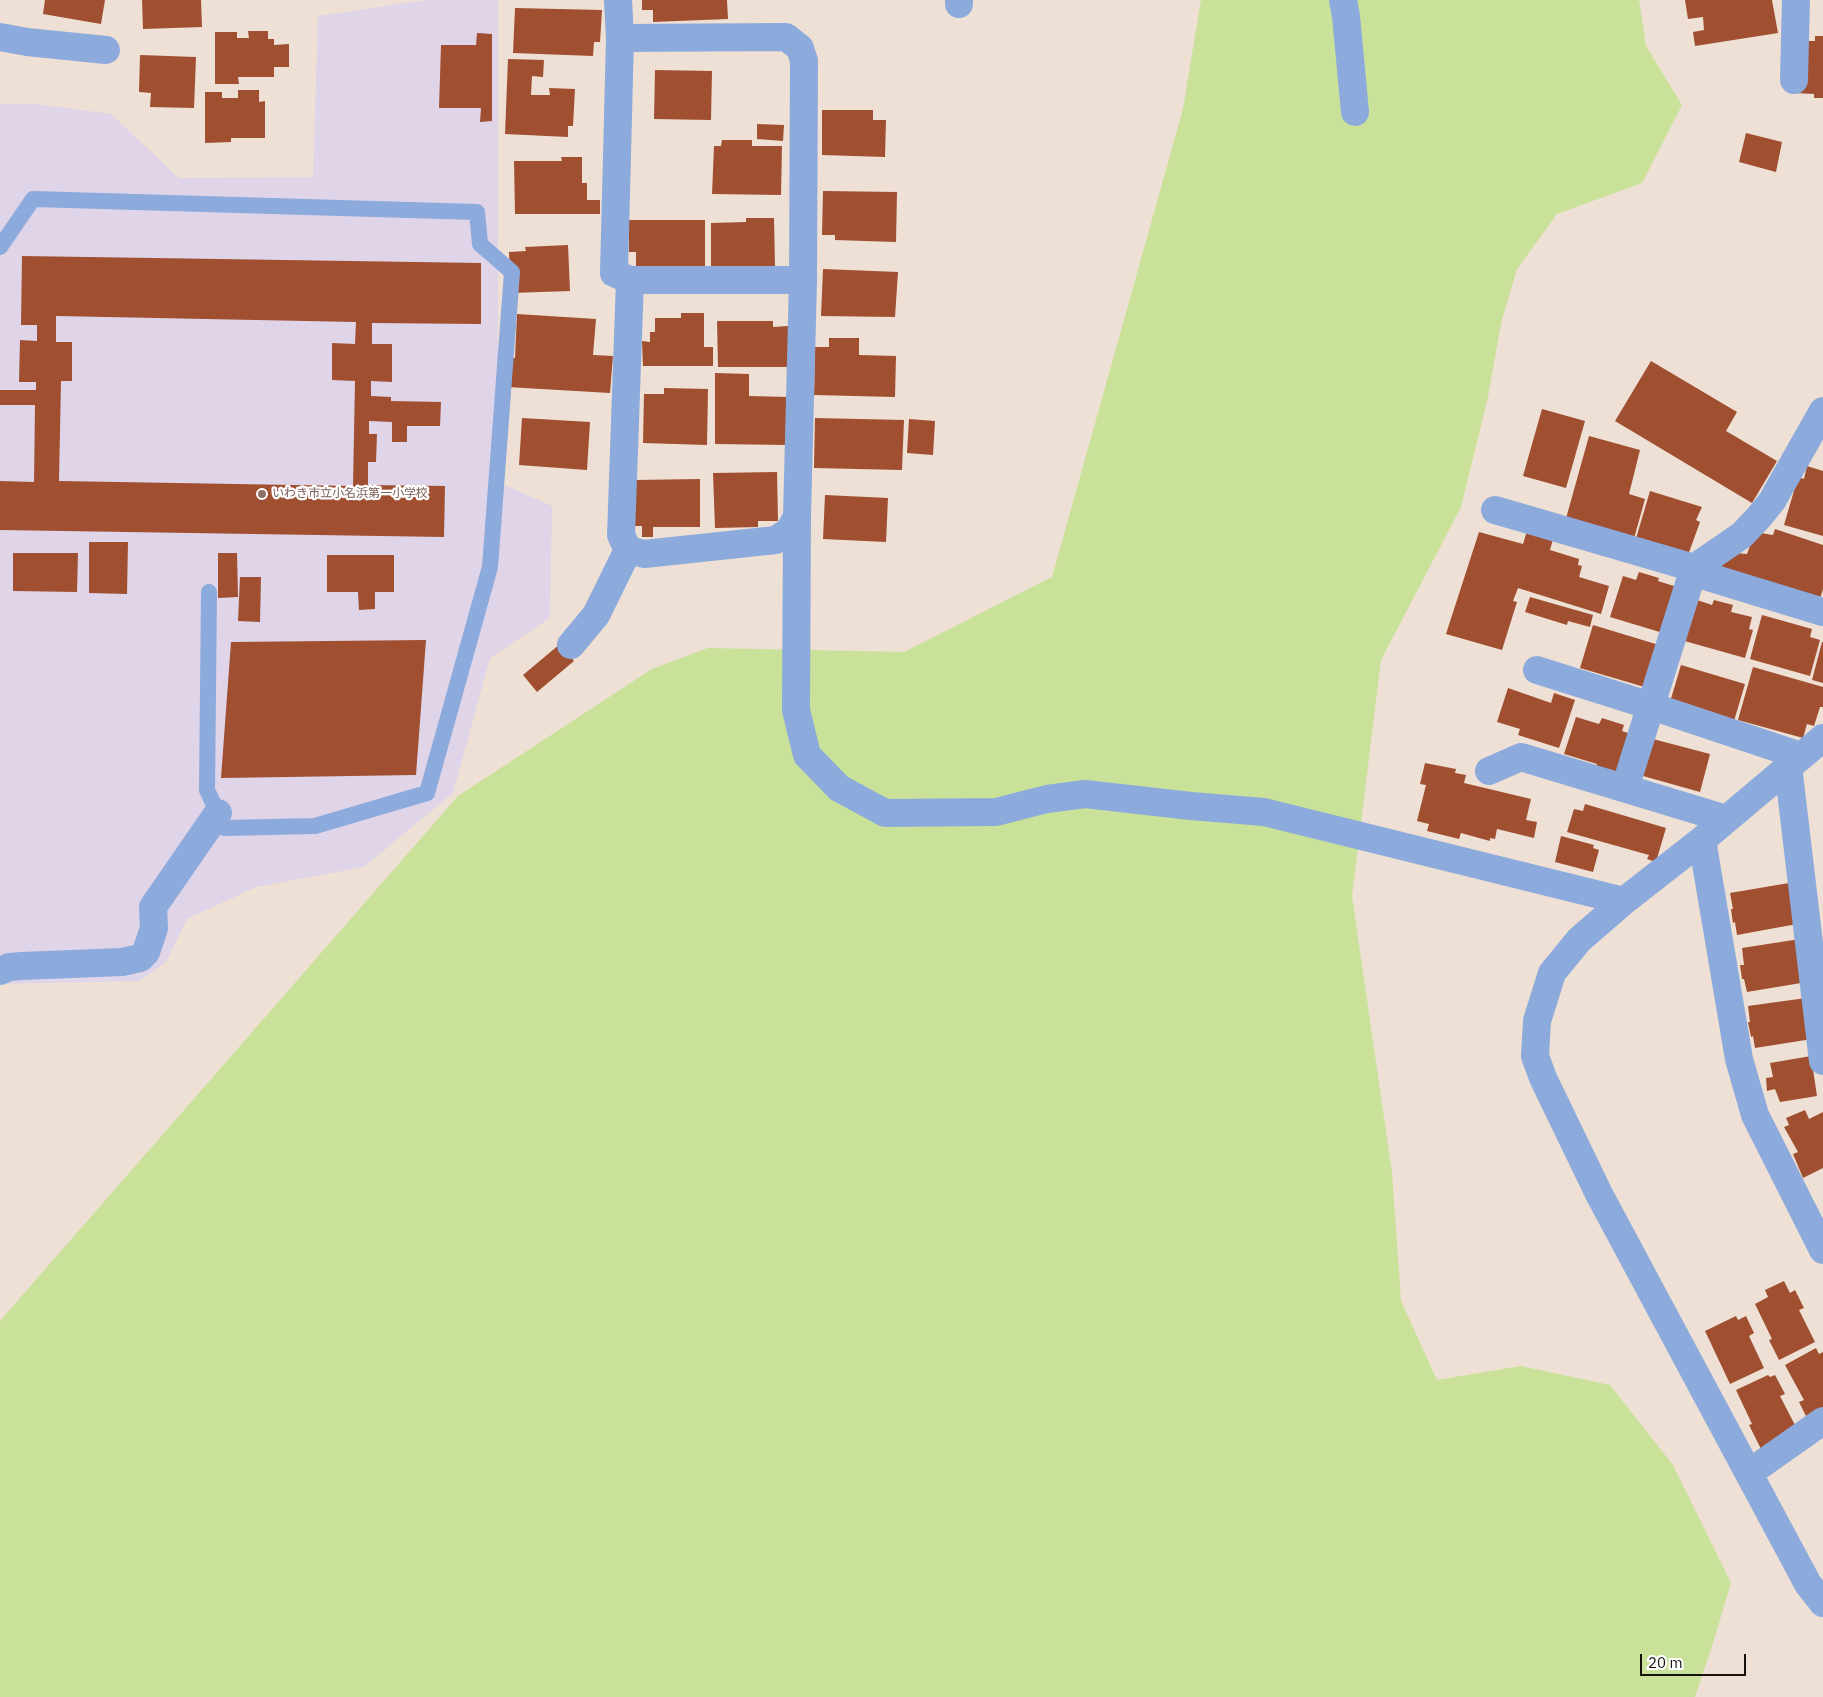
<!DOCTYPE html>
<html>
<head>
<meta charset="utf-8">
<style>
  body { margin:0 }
  #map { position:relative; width:1823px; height:1697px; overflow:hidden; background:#eee0d4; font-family:"IBM Plex Sans",sans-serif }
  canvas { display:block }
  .scale { position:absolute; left:1640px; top:1654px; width:106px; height:22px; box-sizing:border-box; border:2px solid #16110d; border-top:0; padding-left:6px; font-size:15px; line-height:18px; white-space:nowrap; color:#16110d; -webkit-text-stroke:4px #fff; paint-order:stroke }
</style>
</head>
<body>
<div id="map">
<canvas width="1823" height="1697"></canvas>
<div class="scale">20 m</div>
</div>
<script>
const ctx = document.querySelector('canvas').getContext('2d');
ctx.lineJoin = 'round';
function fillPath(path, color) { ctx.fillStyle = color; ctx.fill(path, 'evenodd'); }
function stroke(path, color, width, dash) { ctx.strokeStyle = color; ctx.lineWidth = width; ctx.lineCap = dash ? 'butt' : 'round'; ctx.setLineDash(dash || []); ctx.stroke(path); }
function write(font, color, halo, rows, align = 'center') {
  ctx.font = font + ' "IBM Plex Sans","Noto Sans JP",sans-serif'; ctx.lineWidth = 4.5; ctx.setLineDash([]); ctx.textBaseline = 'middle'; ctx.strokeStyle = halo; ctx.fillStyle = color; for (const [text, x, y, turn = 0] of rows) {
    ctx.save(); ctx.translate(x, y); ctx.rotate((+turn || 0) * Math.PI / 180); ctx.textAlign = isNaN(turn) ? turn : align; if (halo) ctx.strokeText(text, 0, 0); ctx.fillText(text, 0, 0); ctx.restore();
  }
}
fillPath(new Path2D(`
  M427 0H498V482L552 506 550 618 490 658 453 793 364 867 256 887 187 919 166 962 140 981 0 984V104H35L111 114 179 178 313 177 318 16Z`), '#dfd4e8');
fillPath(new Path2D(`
  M1201 0H1639L1646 46 1682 105 1642 183 1557 214 1517 269 1501 323 1488 397 1461 507 1381 660 1352 896 1392 1173 1401 1301 1437 1380 1521 1366 1610 1385 1673 1465 1731 1583 1713 1643 1695 1697H0V1321L458 796 652 669 708 648 904 652 1052 577 1183 109Z`), '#c9e199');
fillPath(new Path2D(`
  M45 0H105L101 24 43 14Z
  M142 0H201L202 27 143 29Z
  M642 0H727L728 19 653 22V10H642Z
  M1685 0H1772L1778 33 1695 46 1693 32 1704 30 1703 17 1688 19Z
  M515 8 602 10 600 42H594L593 56 513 53Z
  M248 31H268V39H274V45L289 44V67H274V77H238L239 84H215V32H237V38H249Z
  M477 33 492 34V121L480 122 481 108H439L441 45H476Z
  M1815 36H1823V98H1814V94L1794 93 1799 41H1815Z
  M140 55 196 57 194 108 150 107 151 93 139 92Z
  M508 59 544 60 543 77 532 76 531 95H550L549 88 575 89 573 126H568V137L505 134Z
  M655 70 712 71 711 120 654 119Z
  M238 90H259V102L265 101V138H231V142L205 143V92H222V98H238Z
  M822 110H873V120H886L885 157 822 155Z
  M757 124 784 125 783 141 757 139Z
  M1746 133 1782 142 1776 172 1739 162Z
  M722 140H752V146H782L781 195 712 194 714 146H721Z
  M561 157H582V183H587V200H600V214H515L514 161H562Z
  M823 191 897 192 896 242 835 240V235H822Z
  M746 218H774L775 267 711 268V223L746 222Z
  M629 220H705V266L636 267V252H629Z
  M568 245 570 291 511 293 509 252 526 251 525 247Z
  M22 256 481 263V324L372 323V344H392V382L371 381V396L391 397V401L441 402 440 426H407V442H392V422L369 421V434H377L376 462H368V485L445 486 444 537 0 530V481L34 482 35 405H0V390H36V382H19L20 340 37 341V325H21ZM56 316 356 322 355 344 332 343V380L355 381 353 486 59 481 61 381H72V342H56Z
  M823 269 898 272 895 317 821 316Z
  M681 313H704V347H713V366H643L642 341 650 342V332H655V318H681Z
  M517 314 596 319 593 355 613 356 610 393 507 387 508 358H515Z
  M717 321H773V327L788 326 789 367H718Z
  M829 338H859V355L896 356 895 397 814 395 815 347H829Z
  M1651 361 1737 412 1726 431 1777 461 1752 503 1615 421Z
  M715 373 749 374V396L788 397 787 445 715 444Z
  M664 388 708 389 707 445 643 443 644 394H664Z
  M1542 409 1585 421 1566 488 1523 476Z
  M522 418 590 422 587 470 519 465Z
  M815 418 904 420 902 470 814 468Z
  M909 419 935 421 933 455 907 453Z
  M1589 436 1640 450 1629 494 1645 499 1633 542 1565 522Z
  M1807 466 1823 471V536L1784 525 1798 477 1804 479Z
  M777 472 778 521H758V527L715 528 713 473Z
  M700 479V527H653V537H642V526H635V480Z
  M1650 491 1702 507 1696 520 1700 522 1687 558 1635 542Z
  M825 495 888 498 886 542 823 539Z
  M1775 529 1823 545V589L1820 599 1715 569 1736 553 1747 554 1755 532 1773 535Z
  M1527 531 1553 539 1550 550 1579 559 1578 565 1582 566 1579 577 1609 586 1601 614 1518 588 1513 601 1517 602 1502 650 1446 634 1479 532 1523 544Z
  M89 542H128L127 594 89 593Z
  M13 553H78L77 592 13 591Z
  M218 553H237L238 597 218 598Z
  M327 555H394V592H375V609L359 610 358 592H327Z
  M1639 572 1659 578 1658 581 1677 587 1663 633 1610 617 1623 576 1636 580Z
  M240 577H261L260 622 238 621Z
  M1530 597 1593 615 1590 627 1568 621 1567 625 1525 612Z
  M1697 600 1712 605 1714 600 1733 605 1731 612 1752 617 1749 629 1753 630 1745 658 1681 640Z
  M1762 615 1812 629 1810 637 1820 640 1810 676 1750 659Z
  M1593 625 1659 645 1648 688 1580 668Z
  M426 640 416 775 221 778 231 642Z
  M1822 642H1823V683L1812 680Z
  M560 644 574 661 537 692 523 675Z
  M1681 665 1745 684 1734 721 1670 702Z
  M1753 667 1823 687V707H1820L1814 726 1807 724 1803 738 1738 720Z
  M1508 688 1551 703 1554 693 1575 700 1559 748 1518 735 1520 729 1497 722Z
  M1576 717 1599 724 1602 718 1624 725 1622 731 1631 734 1619 773 1595 769 1597 764 1564 754Z
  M1653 739 1710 754 1700 792 1643 776Z
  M1425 763 1456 769 1455 773 1466 775 1464 783 1531 799 1526 820 1537 822 1534 838 1497 829 1495 839 1490 838V841L1461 833 1459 839 1427 831 1429 824 1417 821 1426 785 1420 784Z
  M1585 804 1666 828 1656 862 1647 859 1649 855 1567 832 1574 809 1583 811Z
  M1561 836 1594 845 1593 848 1599 850 1593 872 1555 862Z
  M1789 883 1797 924 1737 935 1735 922 1733 923 1731 909H1733L1730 893Z
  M1800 939 1807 982 1747 992 1744 979H1742L1740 965H1744L1742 948Z
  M1806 998 1812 1039 1755 1048 1753 1036 1751 1037 1748 1022H1750L1748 1006Z
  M1811 1056 1817 1096 1780 1102 1775 1089 1767 1091 1766 1078 1773 1077 1770 1063Z
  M1805 1110 1809 1119 1823 1112V1168L1803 1178 1793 1154 1798 1152 1784 1127 1789 1125 1786 1118Z
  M1784 1281 1790 1293 1795 1290 1804 1308 1799 1310 1815 1342 1779 1360 1769 1340 1772 1339 1755 1304 1768 1297 1765 1290Z
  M1736 1316 1738 1320 1746 1316 1754 1333 1749 1336 1764 1368 1730 1384 1705 1331Z
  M1816 1348 1819 1354 1823 1352V1414L1809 1422 1799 1402 1804 1400 1785 1365Z
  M1768 1375 1770 1377 1775 1375 1785 1394 1780 1396 1797 1429 1764 1455 1749 1425 1752 1424 1736 1390Z`), '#a04f30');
stroke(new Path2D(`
  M0 247 33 199 477 212 480 244 512 272 490 567 427 793 315 826 225 828 207 790 209 592`), '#8caadb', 16);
stroke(new Path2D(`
  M618 0 620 38 614 273 630 280H803
  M1343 0 1346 16 1355 112
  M959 4V0
  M0 37 27 42 106 50
  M620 38 786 37 800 48 804 61 803 280 797 517 796 710 807 755 839 788 885 813 996 812 1047 799 1085 794 1191 806 1264 812 1624 901 1702 840 1823 738
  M1794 80 1796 0
  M630 280 621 535 628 550 644 554 776 540 789 531 797 517
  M1495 510 1694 568 1702 575 1823 612
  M571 645 596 615 628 550
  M1537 670 1651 706 1801 756
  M1788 766 1823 1061
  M1489 771 1521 757 1726 819
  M1625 788 1694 568 1742 535 1759 517 1772 501 1823 411
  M1702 840 1739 1059 1755 1115 1823 1250
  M1624 901 1579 940 1552 973 1537 1021 1535 1056 1543 1078 1599 1194 1808 1584 1823 1603
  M0 971 9 967 22 966 122 962 140 958 146 952 154 928 153 907 218 813
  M1749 1473 1823 1421`), '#8caadb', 28);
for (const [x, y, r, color] of [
  [262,494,5,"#8d6e63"]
]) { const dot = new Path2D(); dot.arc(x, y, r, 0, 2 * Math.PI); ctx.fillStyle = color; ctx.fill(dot); stroke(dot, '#fff', 2); }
write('12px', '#785e54', '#fff', [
  ["いわき市立小名浜第一小学校",272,494]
], 'left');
</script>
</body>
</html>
